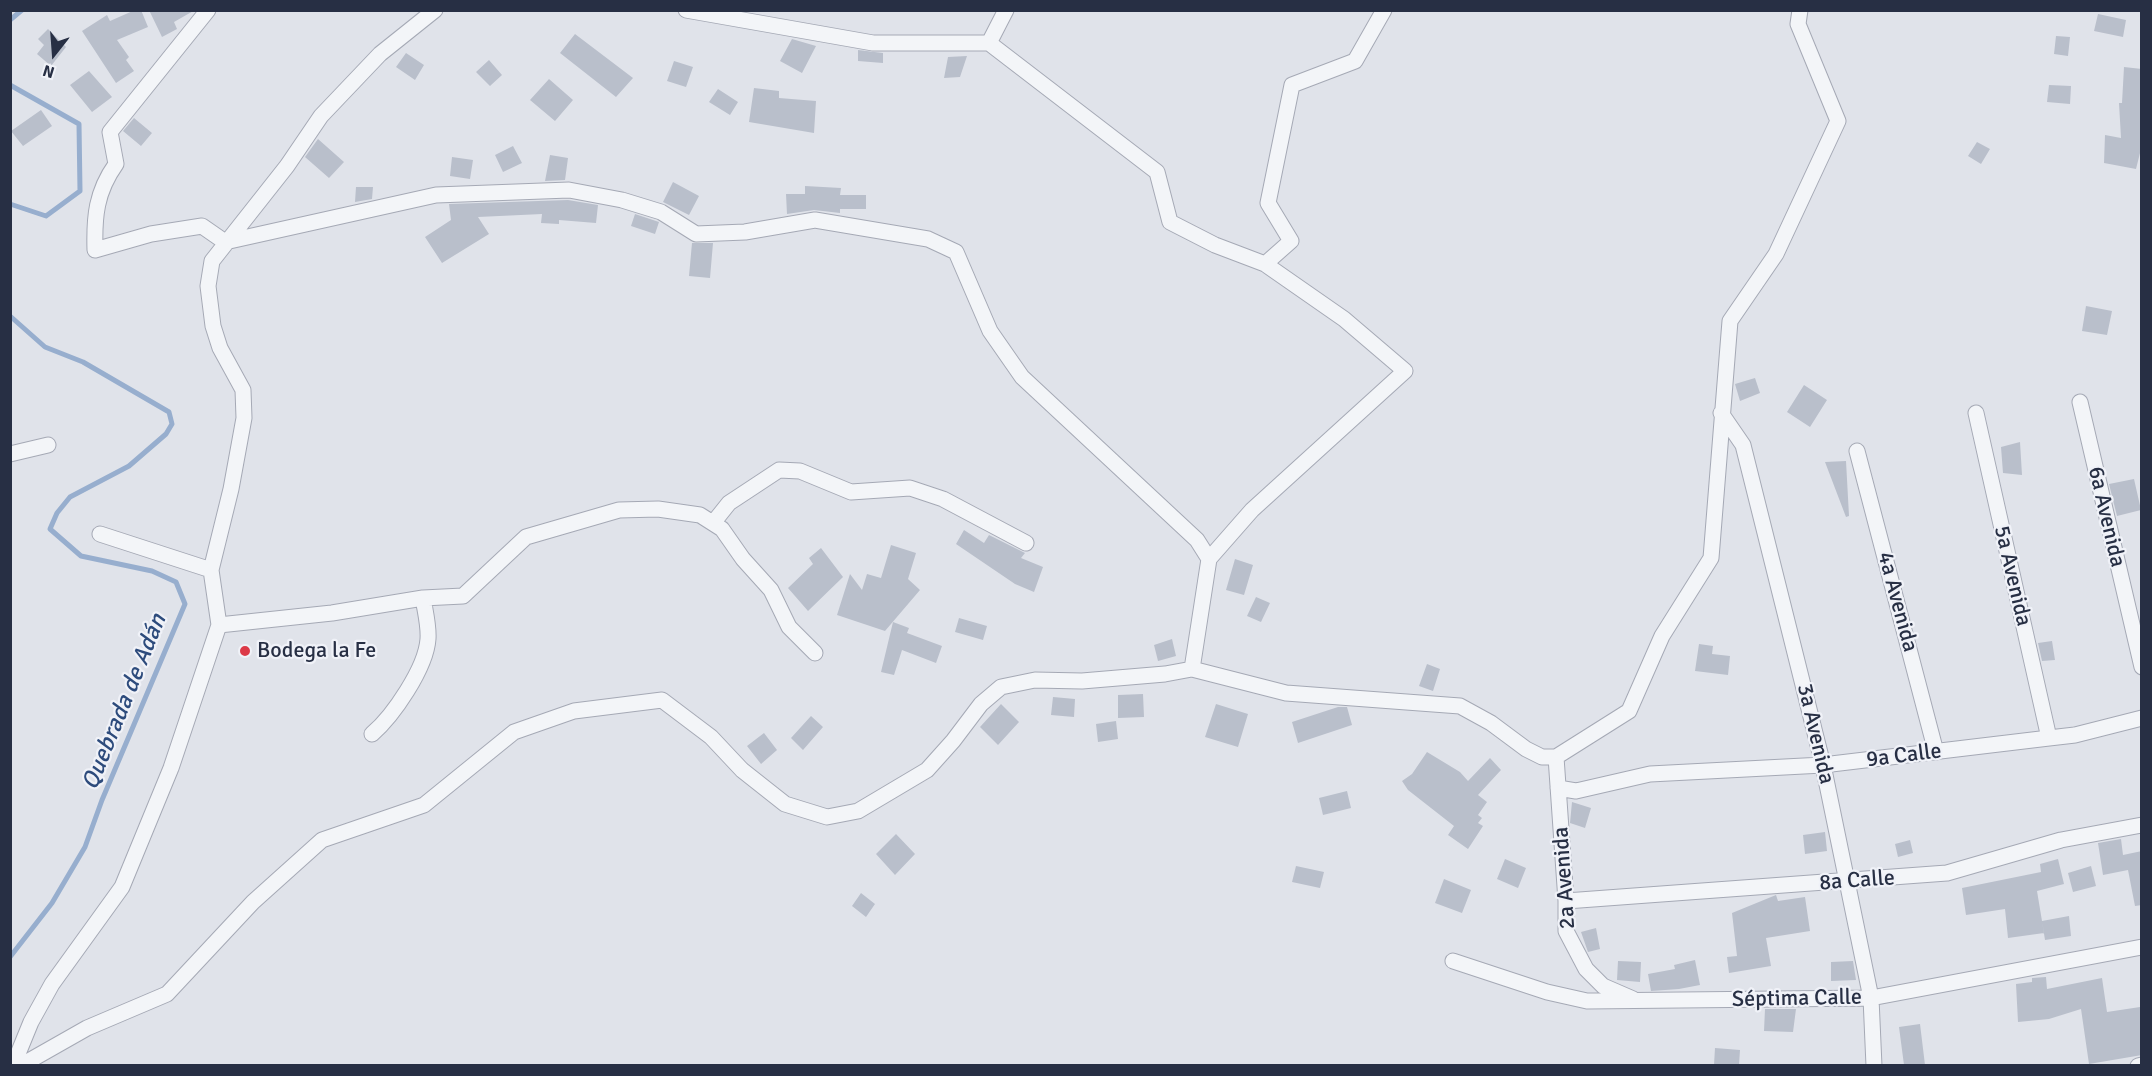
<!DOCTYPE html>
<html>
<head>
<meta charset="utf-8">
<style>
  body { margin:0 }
  #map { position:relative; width:2152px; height:1076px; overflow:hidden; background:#e0e3ea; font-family:Signika,sans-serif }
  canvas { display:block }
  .frame { position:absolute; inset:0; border:12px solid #272f44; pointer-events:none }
  .north { position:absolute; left:24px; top:24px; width:60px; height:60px; -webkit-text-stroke:4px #f0f2f8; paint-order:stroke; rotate:197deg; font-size:16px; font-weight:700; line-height:24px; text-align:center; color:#272f44 }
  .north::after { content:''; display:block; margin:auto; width:21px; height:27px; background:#272f44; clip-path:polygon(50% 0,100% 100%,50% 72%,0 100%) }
</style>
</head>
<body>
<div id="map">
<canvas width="2152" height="1076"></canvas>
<div class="frame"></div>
<div class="north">N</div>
</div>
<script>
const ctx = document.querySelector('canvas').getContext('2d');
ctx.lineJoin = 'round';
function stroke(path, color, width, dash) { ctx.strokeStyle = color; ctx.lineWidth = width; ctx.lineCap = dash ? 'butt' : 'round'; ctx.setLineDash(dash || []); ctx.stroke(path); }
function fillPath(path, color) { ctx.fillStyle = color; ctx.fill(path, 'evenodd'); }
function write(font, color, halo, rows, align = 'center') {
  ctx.font = font + ' Signika,sans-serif'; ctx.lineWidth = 4.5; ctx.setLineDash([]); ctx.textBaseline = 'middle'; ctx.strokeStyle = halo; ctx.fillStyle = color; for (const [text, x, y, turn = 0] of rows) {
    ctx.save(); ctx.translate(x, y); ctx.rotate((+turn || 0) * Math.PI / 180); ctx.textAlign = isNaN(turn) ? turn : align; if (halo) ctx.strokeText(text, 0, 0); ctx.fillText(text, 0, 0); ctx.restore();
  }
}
stroke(new Path2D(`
  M10 20 22 10
  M10 85 79 124 80 191 46 216 10 204
  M10 316 45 347 83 362 169 412 172 424 166 434 129 466 70 497 57 513 50 529 81 556 152 571 176 582 185 604 102 800 85 847 52 903 10 957`), '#97aece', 5);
fillPath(new Path2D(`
  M135 10H141L148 27 117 40 129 57 126 60 134 71 116 83 82 31 107 15 110 21Z
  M149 10H195L174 22 177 29 162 37Z
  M2098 14 2126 20 2123 37 2094 31Z
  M48 29 66 47 51 66 37 54 44 45 38 39Z
  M575 34 633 78 616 97 560 53Z
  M2056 36 2070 37 2068 56 2054 54Z
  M792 39 816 46 802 73 780 61Z
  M858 50 883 53V63L858 61Z
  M406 53 424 65 415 80 396 67Z
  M967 56 960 77 944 78 948 57Z
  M489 60 502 75 490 86 476 72Z
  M674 61 693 67 686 87 667 81Z
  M2124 67 2142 69V145L2136 169 2104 163 2105 135 2121 138 2119 103H2122Z
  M89 71 112 97 92 112 70 85Z
  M549 79 573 100 555 121 530 100Z
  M2049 85 2071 86 2070 104 2047 102Z
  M754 88 779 91V98L816 101 814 133 749 122Z
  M718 89 738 102 730 115 709 102Z
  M41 110 52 126 23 146 11 131Z
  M134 118 152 133 141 146 123 131Z
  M318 139 344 162 329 178 305 157Z
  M1977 142 1990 149 1981 164 1968 156Z
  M513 146 522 163 503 172 495 155Z
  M550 155 568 158 565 180 545 181Z
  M452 157 473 160 470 179 450 176Z
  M673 182 699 196 689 215 663 202Z
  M805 186 841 188 840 195H866V209H840V213L814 210 787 214 786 194H805Z
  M356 187H373L372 199 355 202Z
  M568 200 598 205 596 223 559 220V224L541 223 542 214 478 217 489 234 442 263 425 237 451 220 449 204Z
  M635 214 659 222 655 234 631 226Z
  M692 243H713L710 278 689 276Z
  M2086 306 2112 311 2107 335 2082 331Z
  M1755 378 1760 393 1740 401 1735 384Z
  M1804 385 1827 400 1810 427 1787 412Z
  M2020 442 2022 475 2003 473 2001 447Z
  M1846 461 1849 516 1846 517 1825 462Z
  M2134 479 2141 510 2117 516 2109 484Z
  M964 530 984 543 989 535 1025 553 1021 558 1043 567 1034 592 1015 584 956 544Z
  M891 545 916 553 908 579 920 590 885 631 837 615 850 574 862 590 867 574 881 578Z
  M821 548 843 577 808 611 788 588 813 564 809 558Z
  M1235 559 1253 565 1244 595 1226 590Z
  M1256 597 1270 603 1261 622 1247 616Z
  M959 618 987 626 983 640 955 632Z
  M893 622 909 628 907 633 942 646 936 663 902 650 894 675 881 672Z
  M1172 639 1176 656 1158 661 1154 645Z
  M2052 641 2055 660 2042 661 2038 643Z
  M1699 644 1713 646 1712 654 1730 656 1728 675 1695 671Z
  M1427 664 1440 669 1433 691 1419 686Z
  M1143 694 1144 717 1118 718V695Z
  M1053 697 1075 699 1074 717 1051 715Z
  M1001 704 1019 722 998 745 980 727Z
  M1216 704 1248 714 1238 747 1205 737Z
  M1338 707H1347L1352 725 1298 743 1292 722Z
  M811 716 823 727 803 750 791 738Z
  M1116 721 1118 739 1098 742 1096 724Z
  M764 733 777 750 761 764 747 746Z
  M1427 752 1460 772 1468 781 1490 758 1501 770 1478 795 1487 802 1478 815 1482 818 1478 823 1483 826 1468 849 1448 835 1454 826 1408 790 1402 781 1412 774Z
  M1347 791 1351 808 1323 815 1319 798Z
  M1572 802 1591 808 1585 828 1570 823Z
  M1825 832 1827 851 1805 854 1803 835Z
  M896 834 915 854 895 875 876 854Z
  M2121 839 2123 855 2142 851V905L2135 906 2128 870 2103 875 2098 843Z
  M1910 840 1913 853 1898 857 1895 844Z
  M1505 859 1526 868 1518 888 1497 879Z
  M2058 859 2064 884 2037 891 2044 933 2008 938 2005 909 1966 915 1962 888 2041 872 2040 864Z
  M1296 866 1324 872 1320 888 1292 882Z
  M2091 866 2096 886 2073 892 2068 873Z
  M1444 879 1471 890 1462 913 1435 903Z
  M861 893 875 904 866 917 852 906Z
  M1776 895 1778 901 1805 897 1810 931 1766 938 1771 966 1729 973 1727 957 1737 956 1732 913Z
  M2069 916 2071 936 2045 940 2042 921Z
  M1596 928 1600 949 1588 952 1581 932Z
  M1695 960 1700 985 1679 989 1651 991 1648 974 1675 969 1674 965Z
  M1618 961 1641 962 1640 982 1617 980Z
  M1853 961 1856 980 1831 981V962Z
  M2046 977 2047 989 2102 978 2107 1012 2140 1007 2142 1055 2089 1064 2081 1009 2049 1019 2018 1022 2016 984 2032 982V978Z
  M1765 1009H1796L1793 1032 1764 1031Z
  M1920 1024 1925 1065H1904L1899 1027Z
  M1715 1048 1740 1050 1739 1065H1714Z`), '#b9bfcb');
const minor = new Path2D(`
  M208 10 110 132 116 164C96 192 94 217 95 250L151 234 202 226 225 242 436 195 569 190 622 200 661 212 696 234 745 232 815 220 928 239 956 252 990 331 1022 377 1197 540 1209 559 1192 669
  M686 10 873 43H989L1157 172 1170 222 1215 245 1265 264 1344 319 1405 371 1252 510 1209 559
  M989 43 1006 10
  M1265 264 1291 241 1268 203 1292 85 1355 61 1384 10
  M2080 402 2142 667
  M1721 413 1743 445 1823 765 1871 998 1874 1066
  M1976 413 2049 738
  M1857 451 1936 752
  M10 454 48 445
  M713 523 729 503 779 470 800 471 851 492 910 488 943 499 1026 543
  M100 534 211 570
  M219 625 332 613 423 598 463 596 526 537 619 510 658 509 700 515 722 529 743 559 771 590 789 627 815 653
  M372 734C393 716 426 668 428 639 429 626 425 611 423 598
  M1556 757 1566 901V931L1586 969 1603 986 1633 999
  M1558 788 1576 791 1650 774 1823 765 2049 738 2075 735 2142 718
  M1566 901 1947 873 2061 840 2142 825
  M1453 961 1547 992 1587 1001 1871 998 2142 947
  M13 1066 31 1022 52 984 122 887 171 768 219 625 211 570 231 489 244 418 243 390 220 348 213 326 208 286 212 261 287 166 321 116 380 54 435 10
  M20 1066 87 1028 167 994 253 902 322 840 424 805 514 732 574 711 662 700 711 737 742 770 785 804 827 817 858 811 927 770 953 741 981 704 1001 687 1035 680 1082 681 1165 674 1192 669 1286 693 1460 706 1491 723 1526 749 1542 757H1556L1629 711 1662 636 1711 558 1730 321 1776 254 1838 121 1798 24 1800 10
  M2138 1066 2142 1065`);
stroke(minor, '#a5a9b5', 17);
stroke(minor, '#f3f5f8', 15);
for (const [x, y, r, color] of [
  [245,651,6,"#dc3947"]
]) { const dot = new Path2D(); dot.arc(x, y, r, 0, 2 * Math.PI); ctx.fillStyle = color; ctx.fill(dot); stroke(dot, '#f0f2f8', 2); }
write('22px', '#272f44', '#f0f2f8', [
  ["6a Avenida",2106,517,77],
  ["5a Avenida",2012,576,77],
  ["4a Avenida",1897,602,75],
  ["3a Avenida",1815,734,77],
  ["9a Calle",1904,756,-7],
  ["2a Avenida",1565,878,-94],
  ["8a Calle",1857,881,-4],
  ["Séptima Calle",1797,999,-1]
]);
write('22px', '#272f44', '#f0f2f8', [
  ["Bodega la Fe",257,651]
], 'left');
write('italic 24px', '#2d4b7c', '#f0f2f8', [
  ["Quebrada de Adán",125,702,-68]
]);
</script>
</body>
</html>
